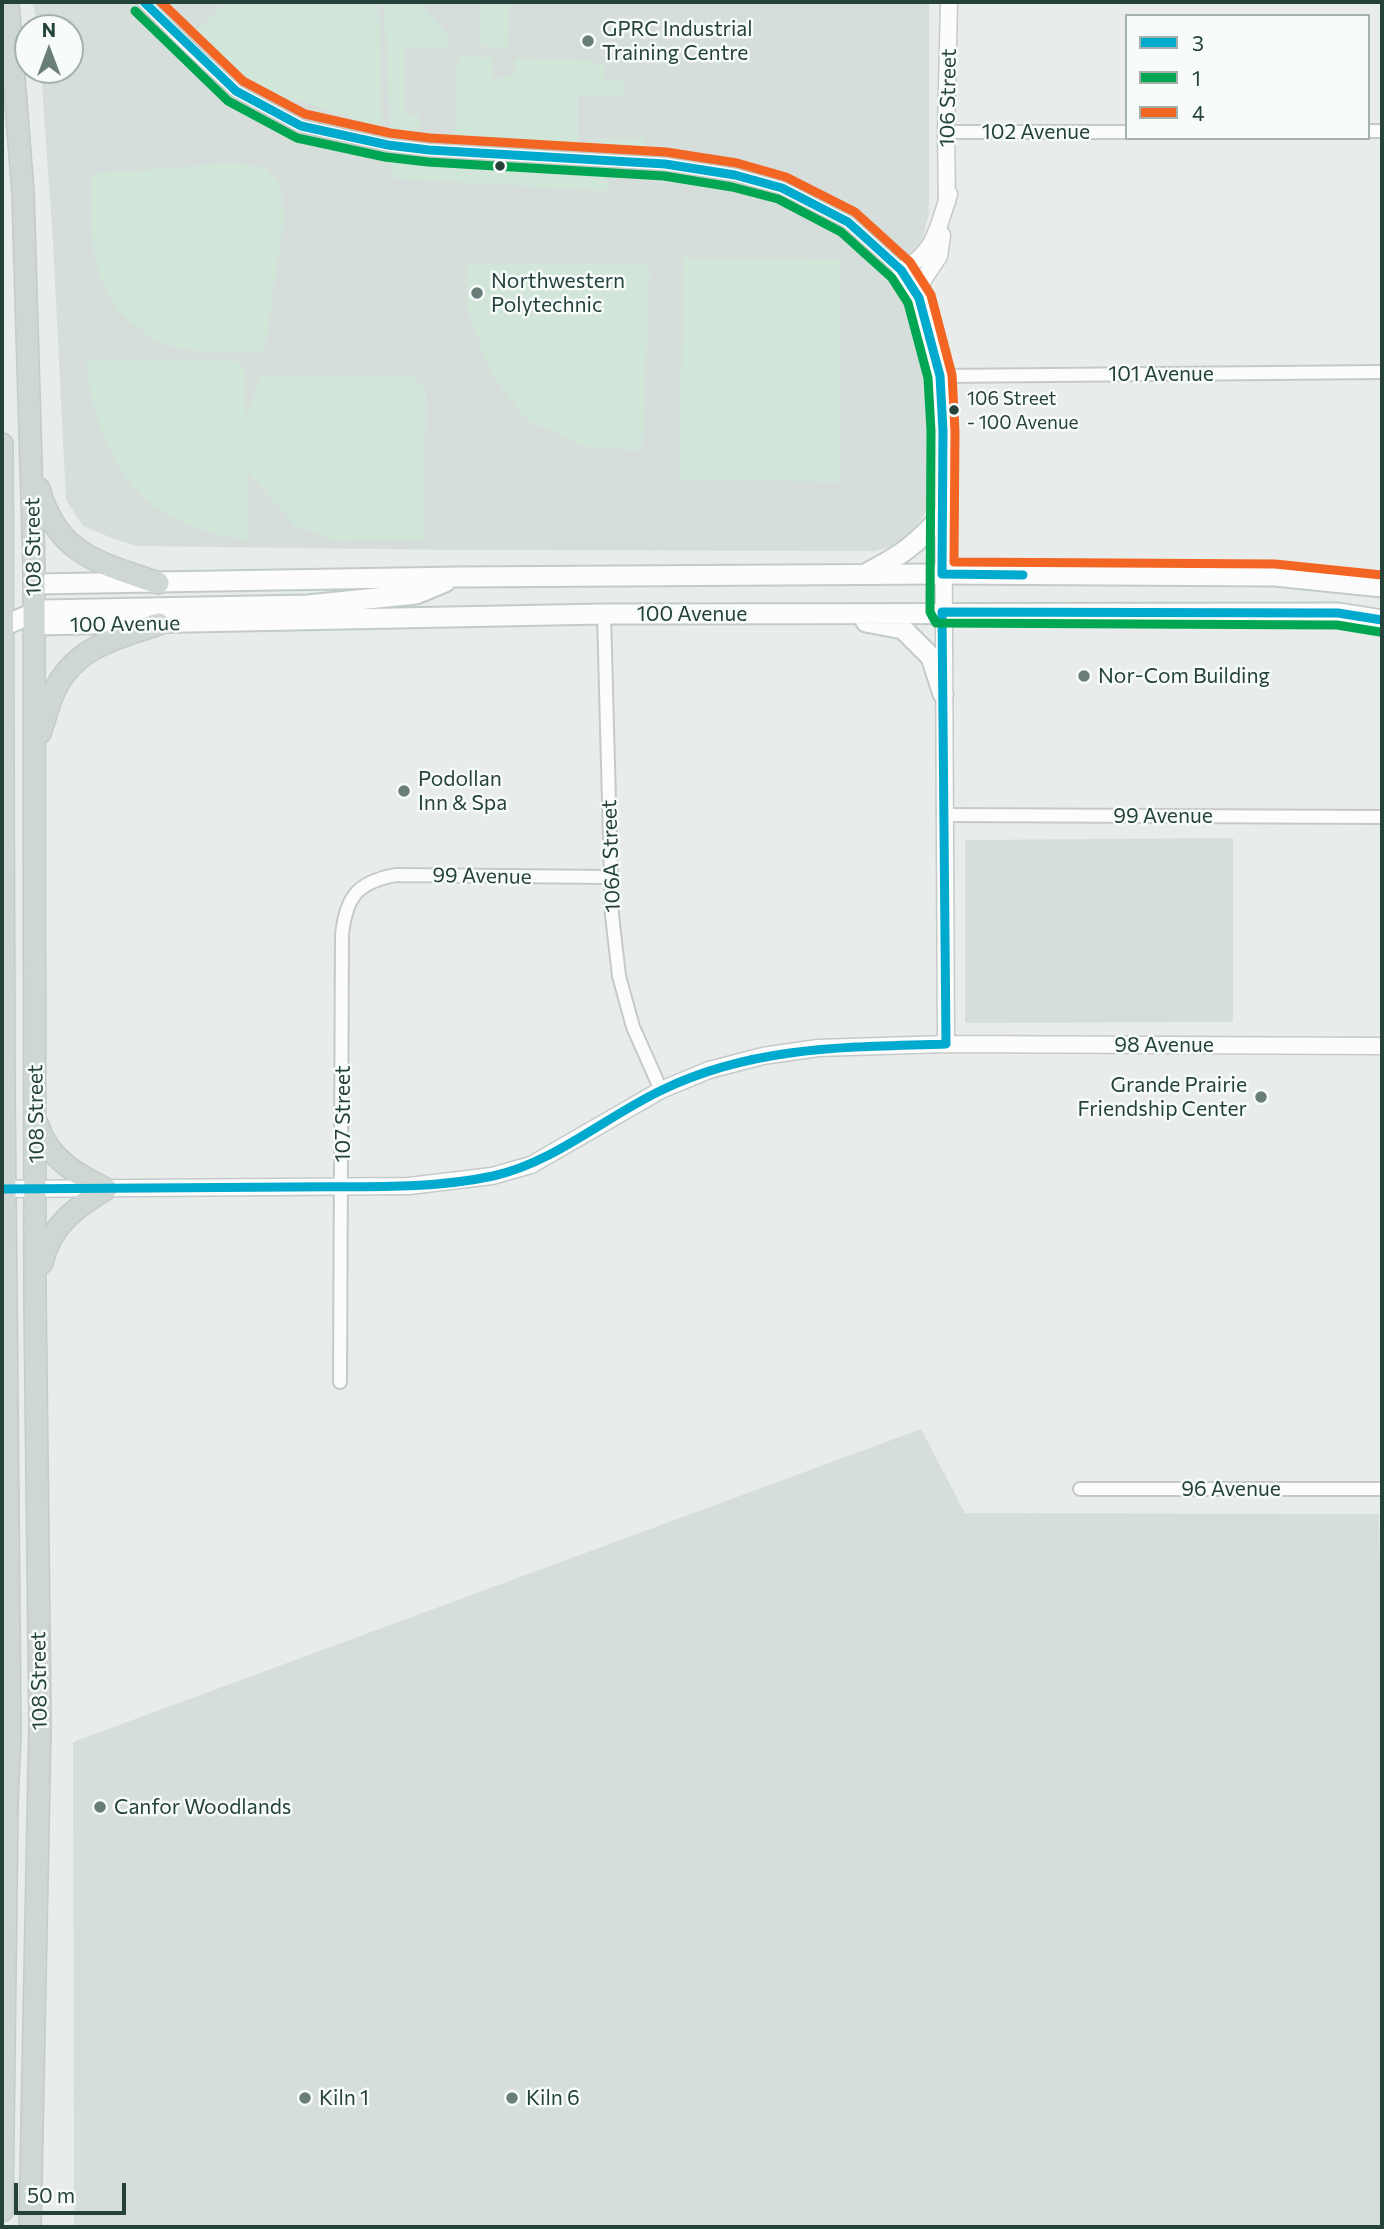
<!DOCTYPE html>
<html>
<head>
<meta charset="utf-8">
<style>
  body { margin:0 }
  #map { position:relative; width:1384px; height:2229px; overflow:hidden; background:#e8edeb; font-family:Commissioner,sans-serif }
  canvas { display:block }
  .frame { position:absolute; inset:0; border:4px solid #24423a; pointer-events:none }
  .legend { position:absolute; left:1125px; top:14px; width:245px; height:126px; box-sizing:border-box; background:#f7fbf9; border:2px solid #a3b1ad; margin:0; padding:9px 12px; list-style:none; font-size:21px; color:#24423a }
  .legend li { display:flex; align-items:center; gap:14px; height:35px }
  .legend b { width:35px; border:2px solid #a3b1ad }
  .north { position:absolute; left:14px; top:14px; width:70px; height:70px; box-sizing:border-box; background:#f7fbf9; border:2px solid #a3b1ad; border-radius:50%; rotate:0deg; font-size:19px; font-weight:700; line-height:28px; text-align:center; color:#24423a }
  .north::after { content:''; display:block; margin:auto; width:24px; height:32px; background:#697e78; clip-path:polygon(50% 0,100% 100%,50% 72%,0 100%) }
  .scale { position:absolute; left:14px; top:2183px; width:112px; height:32px; box-sizing:border-box; border:4px solid #24423a; border-top:0; padding-left:9px; font-size:21px; line-height:24px; white-space:nowrap; color:#24423a; -webkit-text-stroke:5px #f7fbf9; paint-order:stroke }
</style>
</head>
<body>
<div id="map">
<canvas width="1384" height="2229"></canvas>
<div class="frame"></div>
<ul class="legend">
<li><b style="height:9px;background:#00a9ce"></b>3</li>
<li><b style="height:9px;background:#00a651"></b>1</li>
<li><b style="height:9px;background:#f26522"></b>4</li>
</ul>
<div class="north">N</div>
<div class="scale">50 m</div>
</div>
<script>
const ctx = document.querySelector('canvas').getContext('2d');
ctx.lineJoin = 'round';
function fillPath(path, color) { ctx.fillStyle = color; ctx.fill(path, 'evenodd'); }
function stroke(path, color, width, dash) { ctx.strokeStyle = color; ctx.lineWidth = width; ctx.lineCap = dash ? 'butt' : 'round'; ctx.setLineDash(dash || []); ctx.stroke(path); }
function write(font, color, halo, rows, align = 'center') {
  ctx.font = font + ' Commissioner,sans-serif'; ctx.lineWidth = 5; ctx.setLineDash([]); ctx.textBaseline = 'middle'; ctx.strokeStyle = halo; ctx.fillStyle = color; for (const [text, x, y, turn = 0] of rows) {
    ctx.save(); ctx.translate(x, y); ctx.rotate((+turn || 0) * Math.PI / 180); ctx.textAlign = isNaN(turn) ? turn : align; if (halo) ctx.strokeText(text, 0, 0); ctx.fillText(text, 0, 0); ctx.restore();
  }
}
fillPath(new Path2D(`
  M33 2H929V213L922 241 890 277 907 309 927 376 932 433 927 511 909 535 891 547 874 551 456 550 137 546 114 539 83 526 66 500 53 243 41 70H70V28H37Z
  M1233 838V1022L965 1023V840Z
  M921 1429 965 1513 1379 1514 1382 1653V2227H74L73 1742Z`), '#d6dedb');
fillPath(new Path2D(`
  M226 2H378L383 133 366 130 361 121 299 100 289 104C255 85 224 65 195 38L197 31Z
  M384 2H417L449 35V47H404V114H419L420 129 414 138 391 135Z
  M481 2H509L507 49 484 47 480 43Z
  M461 56 492 58V76L503 78 515 76 514 60 520 58 594 61V64H604L603 80H624V96H578V148L576 149 455 142V64Z
  M645 138V153L599 150V139Z
  M395 156 600 171 607 179 609 187 605 191 391 178V161Z
  M231 163 265 167 280 183 284 219 264 353C231 352 194 354 163 344 155 341 147 334 140 329 86 292 92 232 92 174Z
  M683 258 841 259 839 482 680 480Z
  M466 263H643L650 270 642 451 583 446 527 420 491 374 468 311Z
  M86 361H237L245 370 246 418 260 377 413 376 426 390 424 539 332 540 294 525 247 470V540C232 537 215 535 200 529 181 522 158 512 144 498 107 462 91 411 86 361Z`), '#d1e6d8');
const minor = new Path2D(`
  M144 2 190 48 236 91 301 126 388 145 429 150 665 164 735 175 782 188 848 222 901 270
  M1368 131H1382
  M946 132H1127
  M940 376 1382 372
  M604 614 612 915 619 976 633 1027 661 1090
  M944 815 1382 817
  M340 1382 342 935C346 897 357 882 396 875L611 877
  M1080 1489H1382`);
const tertiary = new Path2D(`
  M947 202 946 132 949 2
  M919 298 923 280 939 256 942 235
  M946 1044 943 431 940 376 919 298 901 270C935 255 938 227 949 194
  M2 1189 409 1186 492 1176 531 1165 661 1090 709 1070 763 1056 818 1048 946 1044 1382 1046`);
const secondary = new Path2D(`
  M867 573C902 555 917 544 942 515
  M34 584 459 577 942 574 1275 576 1382 587
  M866 622 903 629 931 657 943 694
  M34 625 604 614 1338 613 1382 620
  M3 626 41 610 308 605 416 594 445 582`);
const primary = new Path2D(`
  M8 2 23 192 34 567 35 1296 40 1724 30 2227
  M2 444 4 1092 10 1735 7 1801 2 2211
  M39 489C58 556 99 562 158 583
  M40 733C45 720 48 705 54 692 74 647 117 638 159 624
  M38 1125C47 1157 77 1175 106 1189
  M42 1263C50 1226 75 1208 106 1189`);
stroke(minor, '#c5cac8', 16);
stroke(tertiary, '#c5cac8', 19);
stroke(secondary, '#c3cbc8', 23);
stroke(primary, '#c3ccc9', 24);
stroke(minor, '#fcfcfc', 12);
stroke(tertiary, '#fcfcfc', 16);
stroke(secondary, '#fcfcfc', 19);
stroke(primary, '#cfd7d5', 21);
stroke(new Path2D(`
  M144 2 236 91 301 126 388 145 429 150 665 164 735 175 782 188 848 222 901 270 919 298 940 376 943 431 942 574 1023 575
  M2 1189C99 1188 196 1188 293 1187 359 1186 428 1190 493 1176 555 1162 605 1117 662 1090 753 1046 847 1047 946 1044L942 612 1338 613 1382 620`), '#00a9ce', 9);
stroke(new Path2D(`
  M135 11 228 101 297 138 385 157 428 162 664 176 732 187 778 199 841 232 892 278 908 303 928 378 931 431 930 612 936 623 1337 625 1380 632`), '#00a651', 9);
stroke(new Path2D(`
  M161 2 243 81 305 114 390 133 430 138 666 152 737 163 786 177 855 212 910 262 931 295 952 375 955 431 954 562 1275 564 1382 575`), '#f26522', 9);
for (const [x, y, r, color] of [
  [588,41,7,"#697e78"],
  [500,166,6,"#24423a"],
  [477,293,7,"#697e78"],
  [954,410,6,"#24423a"],
  [1084,676,7,"#697e78"],
  [404,791,7,"#697e78"],
  [1261,1097,7,"#697e78"],
  [100,1807,7,"#697e78"],
  [305,2098,7,"#697e78"],
  [512,2098,7,"#697e78"]
]) { const dot = new Path2D(); dot.arc(x, y, r, 0, 2 * Math.PI); ctx.fillStyle = color; ctx.fill(dot); stroke(dot, '#f7fbf9', 2.5); }
write('19px', '#24423a', '#f7fbf9', [
  ["106 Street",967,399],
  ["- 100 Avenue",967,423]
], 'left');
write('21px', '#24423a', '#f7fbf9', [
  ["GPRC Industrial",602,29],
  ["Training Centre",602,53],
  ["Northwestern",491,281],
  ["Polytechnic",491,305],
  ["Nor-Com Building",1098,676],
  ["Podollan",418,779],
  ["Inn & Spa",418,803],
  ["Grande Prairie",1247,1085,"right"],
  ["Friendship Center",1247,1109,"right"],
  ["Canfor Woodlands",114,1807],
  ["Kiln 1",319,2098],
  ["Kiln 6",526,2098]
], 'left');
write('21px', '#24423a', '#f7fbf9', [
  ["106 Street",948,98,-89],
  ["102 Avenue",1036,132],
  ["101 Avenue",1161,374],
  ["108 Street",33,547,-91],
  ["100 Avenue",692,614],
  ["100 Avenue",125,624,-1],
  ["99 Avenue",1163,816],
  ["106A Street",611,856,-92],
  ["99 Avenue",482,876,1],
  ["98 Avenue",1164,1045],
  ["108 Street",36,1114,-91],
  ["107 Street",343,1114,-90],
  ["96 Avenue",1231,1489],
  ["108 Street",39,1681,-91]
]);
</script>
</body>
</html>
